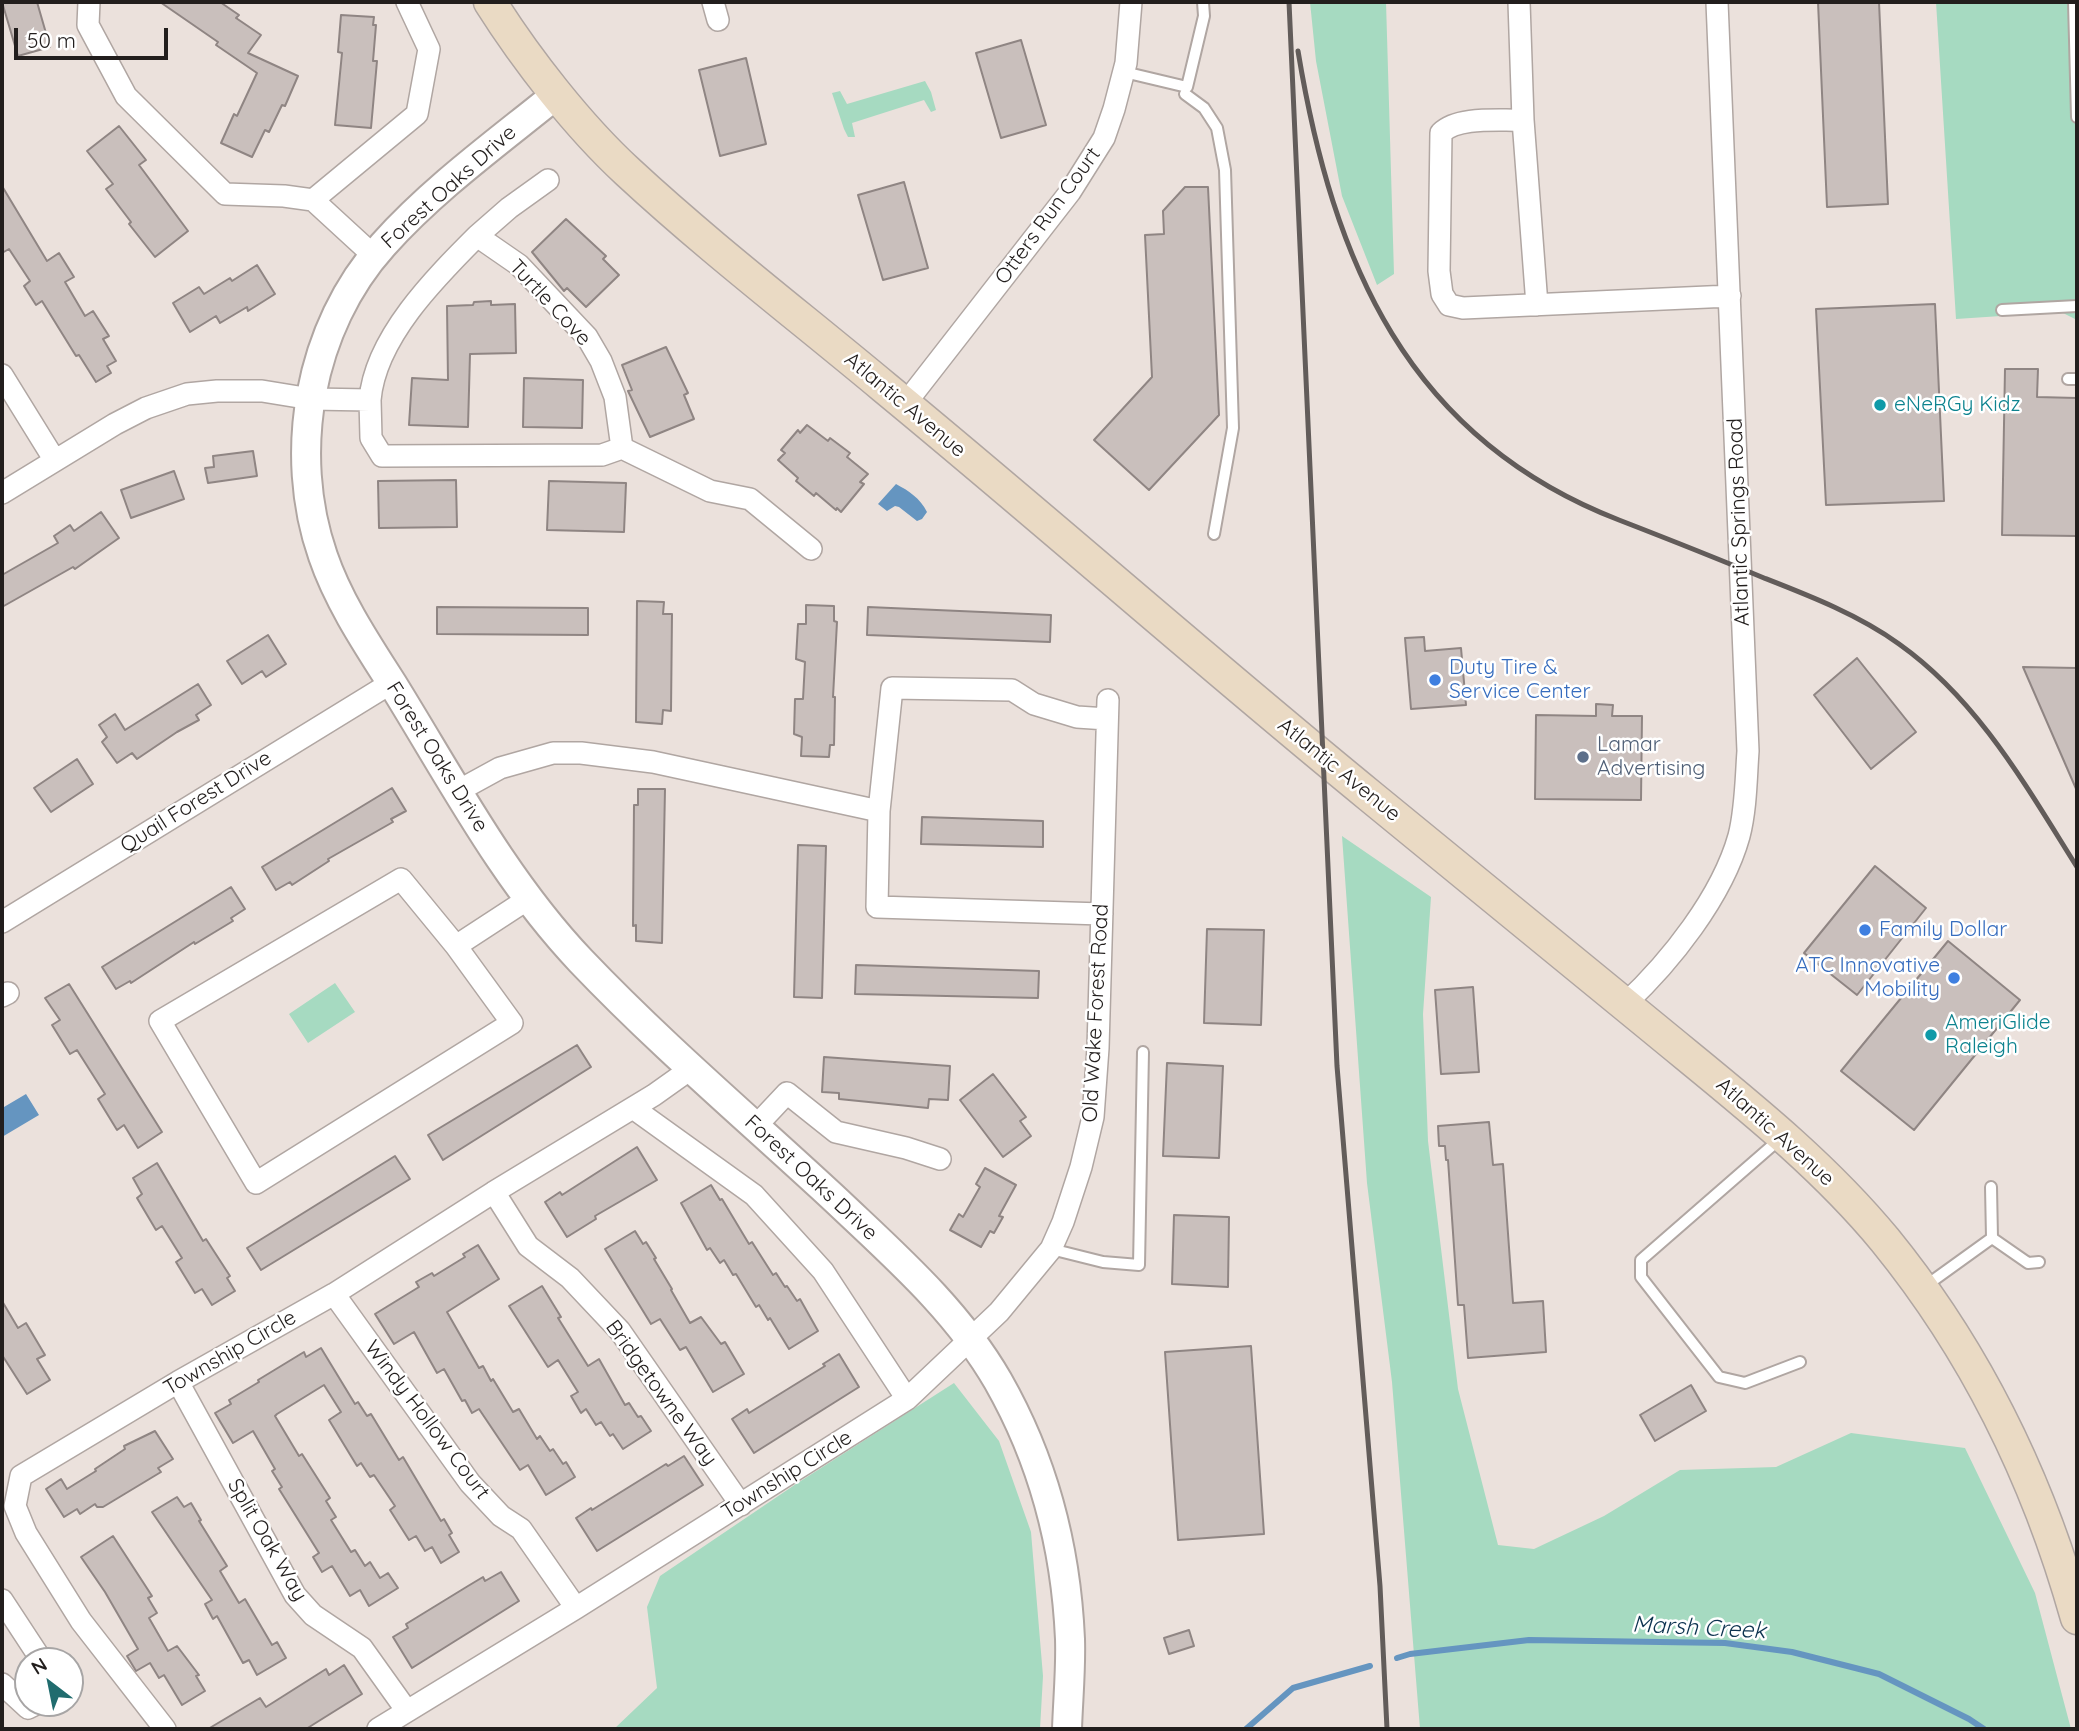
<!DOCTYPE html>
<html>
<head>
<meta charset="utf-8">
<style>
  body { margin:0 }
  #map { position:relative; width:2079px; height:1731px; overflow:hidden; background:#ebe1dc; font-family:Quicksand,sans-serif }
  canvas { display:block }
  .frame { position:absolute; inset:0; border:4px solid #221e1d; pointer-events:none }
  .north { position:absolute; left:14px; top:1647px; width:70px; height:70px; box-sizing:border-box; background:#fff; border:2px solid #a7a5a5; border-radius:50%; rotate:328deg; font-size:19px; font-weight:700; line-height:28px; text-align:center; color:#221e1d }
  .north::after { content:''; display:block; margin:auto; width:24px; height:32px; background:#206c6e; clip-path:polygon(50% 0,100% 100%,50% 72%,0 100%) }
  .scale { position:absolute; left:14px; top:28px; width:154px; height:32px; box-sizing:border-box; border:4px solid #221e1d; border-top:0; padding-left:9px; font-size:21px; line-height:24px; white-space:nowrap; color:#221e1d; -webkit-text-stroke:5px #fff; paint-order:stroke }
</style>
</head>
<body>
<div id="map">
<canvas width="2079" height="1731"></canvas>
<div class="frame"></div>
<div class="north">N</div>
<div class="scale">50 m</div>
</div>
<script>
const ctx = document.querySelector('canvas').getContext('2d');
ctx.lineJoin = 'round';
function fillPath(path, color) { ctx.fillStyle = color; ctx.fill(path, 'evenodd'); }
function stroke(path, color, width, dash) { ctx.strokeStyle = color; ctx.lineWidth = width; ctx.lineCap = dash ? 'butt' : 'round'; ctx.setLineDash(dash || []); ctx.stroke(path); }
function write(font, color, halo, rows, align = 'center') {
  ctx.font = font + ' Quicksand,sans-serif'; ctx.lineWidth = 5; ctx.setLineDash([]); ctx.textBaseline = 'middle'; ctx.strokeStyle = halo; ctx.fillStyle = color; for (const [text, x, y, turn = 0] of rows) {
    ctx.save(); ctx.translate(x, y); ctx.rotate((+turn || 0) * Math.PI / 180); ctx.textAlign = isNaN(turn) ? turn : align; if (halo) ctx.strokeText(text, 0, 0); ctx.fillText(text, 0, 0); ctx.restore();
  }
}
fillPath(new Path2D(`
  M1310 2H1386L1394 274 1377 285 1342 196 1316 61Z
  M1936 2H2077V320L2061 312 1956 319Z
  M925 81 931 92 936 110 931 112 924 100 852 123 855 137H848L844 129 832 93 840 91 847 104Z
  M1342 836 1431 897 1423 1014 1428 1141 1458 1389 1498 1545 1534 1549 1604 1516 1680 1470 1776 1467 1851 1433 1965 1448 2035 1593 2071 1729H1420L1392 1382 1367 1183Z
  M335 983 355 1012 308 1043 289 1014Z
  M954 1383 999 1441 1031 1532 1043 1676 1040 1729H614L657 1688 647 1607 660 1576 796 1484Z`), '#a6dac1');
fillPath(new Path2D(`
  M896 484C909 491 920 498 927 512L922 519 917 521 899 507 895 506 887 511 878 504Z
  M26 1094 39 1115 2 1137V1104L4 1107Z`), '#6595c0');
stroke(new Path2D(`
  M1397 1658 1410 1654 1529 1640 1725 1643 1792 1652 1879 1674 1969 1719 1984 1729
  M1246 1729 1293 1688 1370 1666`), '#6595c0', 6);
const building = new Path2D(`
  M2 2H37L50 47 18 56Z
  M160 2H220L239 15 236 18 261 35 248 53 298 76 285 106 282 105 269 132 265 130 252 157 221 143 234 114 237 116 257 73 216 45 218 42Z
  M1818 2H1879L1888 204 1827 207Z
  M341 15 374 17 373 25H376L373 61H377L371 128 335 125 342 53 338 52Z
  M1021 40 1046 125 1001 138 976 53Z
  M746 58 766 144 720 156 699 70Z
  M119 126 146 160 139 165 188 231 155 257 129 224 131 222 106 189 113 184 87 151Z
  M904 182 928 268 883 280 858 195Z
  M2 186 47 261 59 253 74 277 65 282 85 316 93 311 109 336 103 339 116 361 107 366 111 373 96 382 79 355 76 356 42 301 36 305 24 286 30 281 9 249 2 253Z
  M1185 187H1208L1219 415 1149 490 1094 440 1152 377 1145 235 1164 234 1163 211Z
  M566 219 606 256 603 259 619 275 586 307 567 288 564 291 532 252Z
  M257 265 275 294 248 311 247 307 220 323 216 316 190 332 173 303 199 287 204 294 230 278 232 281Z
  M491 301V305L515 304 516 353 470 354 468 427 409 425 412 378 448 380 447 306 473 305 474 302Z
  M1935 304 1944 501 1826 505 1816 309Z
  M666 347 688 393 684 395 694 419 650 437 628 391 632 390 622 365Z
  M2005 369H2038L2037 397 2077 398V536L2002 535Z
  M524 378 583 380 582 428 523 427Z
  M807 425 828 441 830 438 850 453 847 457 868 474 860 482 864 484 841 512 837 508 836 510 816 493 814 496 796 481 798 478 778 460 785 453 781 450 798 430 800 433Z
  M253 451 257 476 208 483 205 468 214 467 213 456Z
  M174 471 184 499 131 518 121 490Z
  M456 480 457 527 379 528 378 481Z
  M549 481 626 483 624 532 547 530Z
  M101 512 119 538 75 569 73 567 2 607V575L58 543 54 536 70 525 74 531Z
  M637 601 664 602 663 614H672L671 711 663 710 662 724 636 722Z
  M806 605 834 606V621L837 622 833 697H835L834 745H830L829 757 801 756 802 737 794 734 795 699H803L805 662 796 659 798 624H806Z
  M437 607 588 608V635L437 634Z
  M868 607 1051 615 1050 642 867 635Z
  M268 635 286 664 266 677 262 671 242 684 227 661Z
  M1424 637 1425 651 1461 648 1466 705 1411 709 1405 638Z
  M1857 658 1916 732 1871 769 1814 695Z
  M2023 667 2077 668V791Z
  M198 684 211 705 196 715 199 720 177 732 137 759 132 753 117 763 102 742 107 737 99 725 115 714 125 730Z
  M1596 704 1613 705 1612 716H1642L1641 800 1535 799 1536 715 1596 716Z
  M77 759 93 784 51 812 34 788Z
  M392 788 406 811 391 819 393 822 328 859 329 861 292 885 290 882 276 890 262 867Z
  M638 789H665L662 943 636 941V925L633 926 634 805H638Z
  M922 817 1043 821V847L921 844Z
  M798 845 826 846 822 998 794 997Z
  M1875 866 1926 908 1857 995 1804 953Z
  M231 887 245 909 231 918 233 921 195 944 194 942 131 983 130 981 116 989 102 967Z
  M1207 929 1264 930 1261 1025 1204 1023Z
  M1948 941 2020 1000 1914 1130 1841 1071Z
  M856 965 1039 971 1038 998 855 994Z
  M69 984 162 1132 138 1148 124 1125 117 1130 98 1099 105 1094 77 1050 70 1054 52 1025 60 1020 45 998Z
  M1473 987 1479 1072 1441 1074 1435 990Z
  M577 1045 591 1067 443 1160 428 1135Z
  M824 1057 950 1066 948 1100 929 1099 928 1108 839 1099V1093L822 1092Z
  M1167 1063 1223 1066 1219 1158 1163 1156Z
  M993 1074 1026 1117 1020 1121 1031 1136 1003 1157 960 1100Z
  M1489 1122 1493 1165 1503 1164 1513 1303 1543 1301 1546 1352 1468 1358 1464 1305H1458L1448 1160H1446L1445 1146H1439L1438 1126Z
  M637 1147 657 1180 595 1216 596 1219 567 1237 545 1202 560 1192 562 1195Z
  M395 1156 410 1179 261 1270 247 1248Z
  M157 1163 203 1241 206 1239 230 1276 227 1278 235 1291 212 1305 202 1289 195 1293 176 1262 182 1258 162 1226 156 1230 137 1198 142 1194 133 1178Z
  M985 1168 1016 1185 999 1216 1003 1217 994 1233 990 1231 981 1247 950 1230 959 1214 963 1217 980 1187 976 1184Z
  M711 1185 720 1200 722 1199 749 1244 752 1242 773 1275 776 1273 785 1287 787 1286 797 1301 800 1299 818 1331 789 1349 770 1318 768 1320 759 1305 756 1307 736 1274 733 1275 724 1260 720 1263 710 1248 707 1250 681 1203Z
  M1174 1215 1229 1217 1228 1287 1172 1284Z
  M635 1231 643 1244 646 1242 656 1258 654 1259 672 1289 671 1290 690 1323 701 1317 721 1344 725 1342 744 1374 713 1392 686 1347 680 1350 660 1319 651 1324 605 1249Z
  M478 1245 499 1279 447 1312 479 1368 483 1366 491 1381 493 1379 513 1412 519 1409 537 1439 540 1436 550 1451 553 1449 563 1464 566 1462 575 1477 546 1495 528 1465 520 1470 479 1409 472 1413 465 1400 462 1401 444 1369 437 1373 414 1332 394 1344 375 1314 419 1287 416 1282 432 1273 434 1276 465 1257 463 1254Z
  M542 1286 561 1317 558 1318 588 1366 599 1359 625 1405 629 1403 638 1417 641 1416 651 1431 623 1449 613 1434 610 1436 601 1422 596 1425 586 1409 581 1413 571 1396 578 1392 558 1360 548 1367 509 1306Z
  M2 1301 18 1328 26 1323 45 1355 37 1359 50 1380 27 1394 2 1355Z
  M1251 1346 1264 1534 1178 1540 1165 1352Z
  M321 1348 355 1404 358 1402 367 1416 371 1414 399 1460 403 1457 441 1521 444 1519 452 1533 449 1535 459 1552 441 1563 432 1547 425 1551 416 1536 409 1540 390 1510 395 1506 374 1475 370 1477 361 1463 357 1466 329 1420 341 1412 324 1385 277 1414 275 1416 299 1456 302 1454 330 1498 326 1501 336 1517 331 1520 351 1552 355 1550 365 1566 370 1562 380 1578 388 1573 398 1588 369 1606 360 1590 350 1596 332 1566 322 1572 313 1557 319 1553 279 1489 282 1487 272 1471 275 1469 253 1431 233 1443 215 1413 231 1404 229 1400 259 1382 258 1380 304 1352 306 1357Z
  M839 1354 859 1387 754 1453 732 1419 747 1409 749 1413 825 1366 823 1364Z
  M1691 1385 1706 1411 1655 1441 1640 1415Z
  M155 1431 173 1459 158 1468 161 1472 103 1507H97L95 1504 80 1514 77 1509 64 1517 46 1489 61 1479 67 1489 96 1471 95 1469 125 1449 124 1446Z
  M684 1456 703 1485 597 1551 576 1518 591 1508 592 1510 666 1464 668 1466Z
  M177 1497 184 1507 191 1503 201 1520 199 1521 227 1566 220 1571 239 1603 245 1599 272 1645 277 1642 286 1658 257 1675 249 1660 243 1663 217 1616 213 1619 205 1604 212 1600 152 1512Z
  M113 1536 152 1596 148 1598 157 1613 149 1618 168 1651 177 1646 199 1675 196 1676 205 1691 182 1705 164 1675 159 1678 150 1663 136 1671 127 1656 138 1649 105 1592 81 1557Z
  M501 1572 519 1601 412 1668 393 1637 408 1628 406 1624 468 1586 483 1577 485 1581Z
  M1189 1630 1194 1646 1169 1654 1164 1638Z
  M344 1665 362 1694 306 1729H208L260 1698 266 1707 326 1669 329 1675Z`);
fillPath(building, '#c9bfbc');
stroke(building, '#8f8583', 2);
const service = new Path2D(`
  M2074 2 2077 117
  M1124 72 1187 87 1204 16 1203 2
  M1185 94 1204 108 1217 128 1225 170 1233 428 1214 534
  M2002 310 2077 306
  M2068 379H2077
  M1781 1138 1641 1260V1277L1719 1377 1745 1383 1800 1362
  M1991 1187 1992 1238
  M1051 1249 1103 1262 1139 1265 1143 1052
  M1924 1287 1992 1238 2028 1263 2039 1262`);
const minor = new Path2D(`
  M89 2 88 25 126 96 225 194 284 196 313 200 374 256
  M713 2 718 20
  M1519 2 1523 120 1537 305
  M1523 120C1500 121 1458 116 1441 133L1439 271 1442 294 1449 305 1463 308 1730 296
  M313 200 417 114 429 49 407 2
  M477 236 509 208 548 180
  M2 375 54 459
  M905 404 1070 192 1104 138 1114 109 1126 63 1131 2
  M622 448 710 491 750 499 811 549
  M2 493 115 424 146 408 187 394 217 391H262L311 399 370 400C375 338 435 278 477 236L519 265 587 337 601 361 615 397 622 448 602 455 382 456 371 438 370 400
  M458 791 500 768 553 753H581L653 762 879 811 892 688 1012 690 1034 704 1077 717 1107 719
  M879 811 877 907 1102 914
  M2 922 391 683
  M456 946 512 1023 256 1183 160 1021 401 879 456 946 528 899
  M2 996 8 993
  M1625 1004C1670 962 1722 897 1739 836 1746 809 1746 779 1748 751L1717 2
  M633 1108 754 1195 823 1271 907 1399
  M756 1126 787 1093 836 1132 906 1148 940 1159
  M494 1192 528 1246 570 1278 620 1331 741 1505
  M334 1294 470 1483 501 1516 521 1529 576 1608
  M178 1382 295 1595 313 1615 362 1648 407 1711
  M2 1600 42 1661
  M2 1684 28 1708 38 1703
  M165 1729 81 1621 26 1533 15 1506 21 1476 178 1382 334 1294 494 1192 654 1095 692 1068
  M378 1729 576 1608 907 1399 999 1312 1051 1249 1063 1222 1081 1167 1093 1117 1098 1048 1108 700`);
const tertiary = new Path2D(`
  M557 94C498 142 434 188 383 245 309 327 287 453 323 556 339 603 369 647 395 688 453 782 505 881 581 961 662 1046 752 1122 838 1202 896 1257 957 1310 998 1381 1043 1460 1066 1548 1070 1639 1071 1669 1068 1699 1067 1729`);
const secondary = new Path2D(`
  M490 2C526 59 578 126 628 172 710 248 799 316 884 387 1048 522 1206 662 1370 796 1465 874 1561 952 1656 1030 1736 1096 1819 1160 1885 1240 1977 1353 2038 1479 2077 1618`);
stroke(service, '#b0a6a2', 14);
stroke(minor, '#b0a6a2', 24);
stroke(tertiary, '#b0a6a2', 32);
stroke(secondary, '#b0a6a2', 35);
stroke(service, '#fff', 10);
stroke(minor, '#fff', 21);
stroke(tertiary, '#fff', 28);
stroke(secondary, '#eadac4', 32);
stroke(new Path2D(`
  M1289 2 1337 1066 1380 1586 1387 1729
  M1298 51C1333 262 1407 438 1619 520 1668 539 1716 558 1764 578 1810 596 1859 615 1899 644 1978 700 2026 786 2077 867`), '#625c5a', 5);
for (const [x, y, r, color] of [
  [1880,405,7,"#0f9aa8"],
  [1435,680,7,"#3f7fe0"],
  [1583,757,7,"#5c6f8a"],
  [1865,930,7,"#3f7fe0"],
  [1954,978,7,"#3f7fe0"],
  [1931,1035,7,"#0f9aa8"]
]) { const dot = new Path2D(); dot.arc(x, y, r, 0, 2 * Math.PI); ctx.fillStyle = color; ctx.fill(dot); stroke(dot, '#fff', 2.5); }
write('21px', '#221e1d', '#fff', [
  ["Forest Oaks Drive",449,187,-42],
  ["Otters Run Court",1048,216,-54],
  ["Turtle Cove",550,303,47],
  ["Atlantic Avenue",905,405,40],
  ["Atlantic Springs Road",1739,522,-92],
  ["Forest Oaks Drive",437,757,58],
  ["Atlantic Avenue",1339,770,39],
  ["Quail Forest Drive",196,802,-32],
  ["Old Wake Forest Road",1096,1013,-87],
  ["Atlantic Avenue",1775,1132,42],
  ["Forest Oaks Drive",811,1178,43],
  ["Township Circle",230,1353,-30],
  ["Bridgetowne Way",661,1393,54],
  ["Windy Hollow Court",427,1420,53],
  ["Township Circle",787,1475,-32],
  ["Split Oak Way",267,1540,60]
]);
write('21px', '#0d838f', '#fff', [
  ["eNeRGy Kidz",1894,405],
  ["AmeriGlide",1945,1023],
  ["Raleigh",1945,1047]
], 'left');
write('21px', '#366cbe', '#fff', [
  ["Duty Tire &",1449,668],
  ["Service Center",1449,692],
  ["Family Dollar",1879,930],
  ["ATC Innovative",1940,966,"right"],
  ["Mobility",1940,990,"right"]
], 'left');
write('21px', '#4e5e75', '#fff', [
  ["Lamar",1597,745],
  ["Advertising",1597,769]
], 'left');
write('italic 23px', '#0d3350', '#fff', [
  ["Marsh Creek",1699,1628,3]
]);
</script>
</body>
</html>
